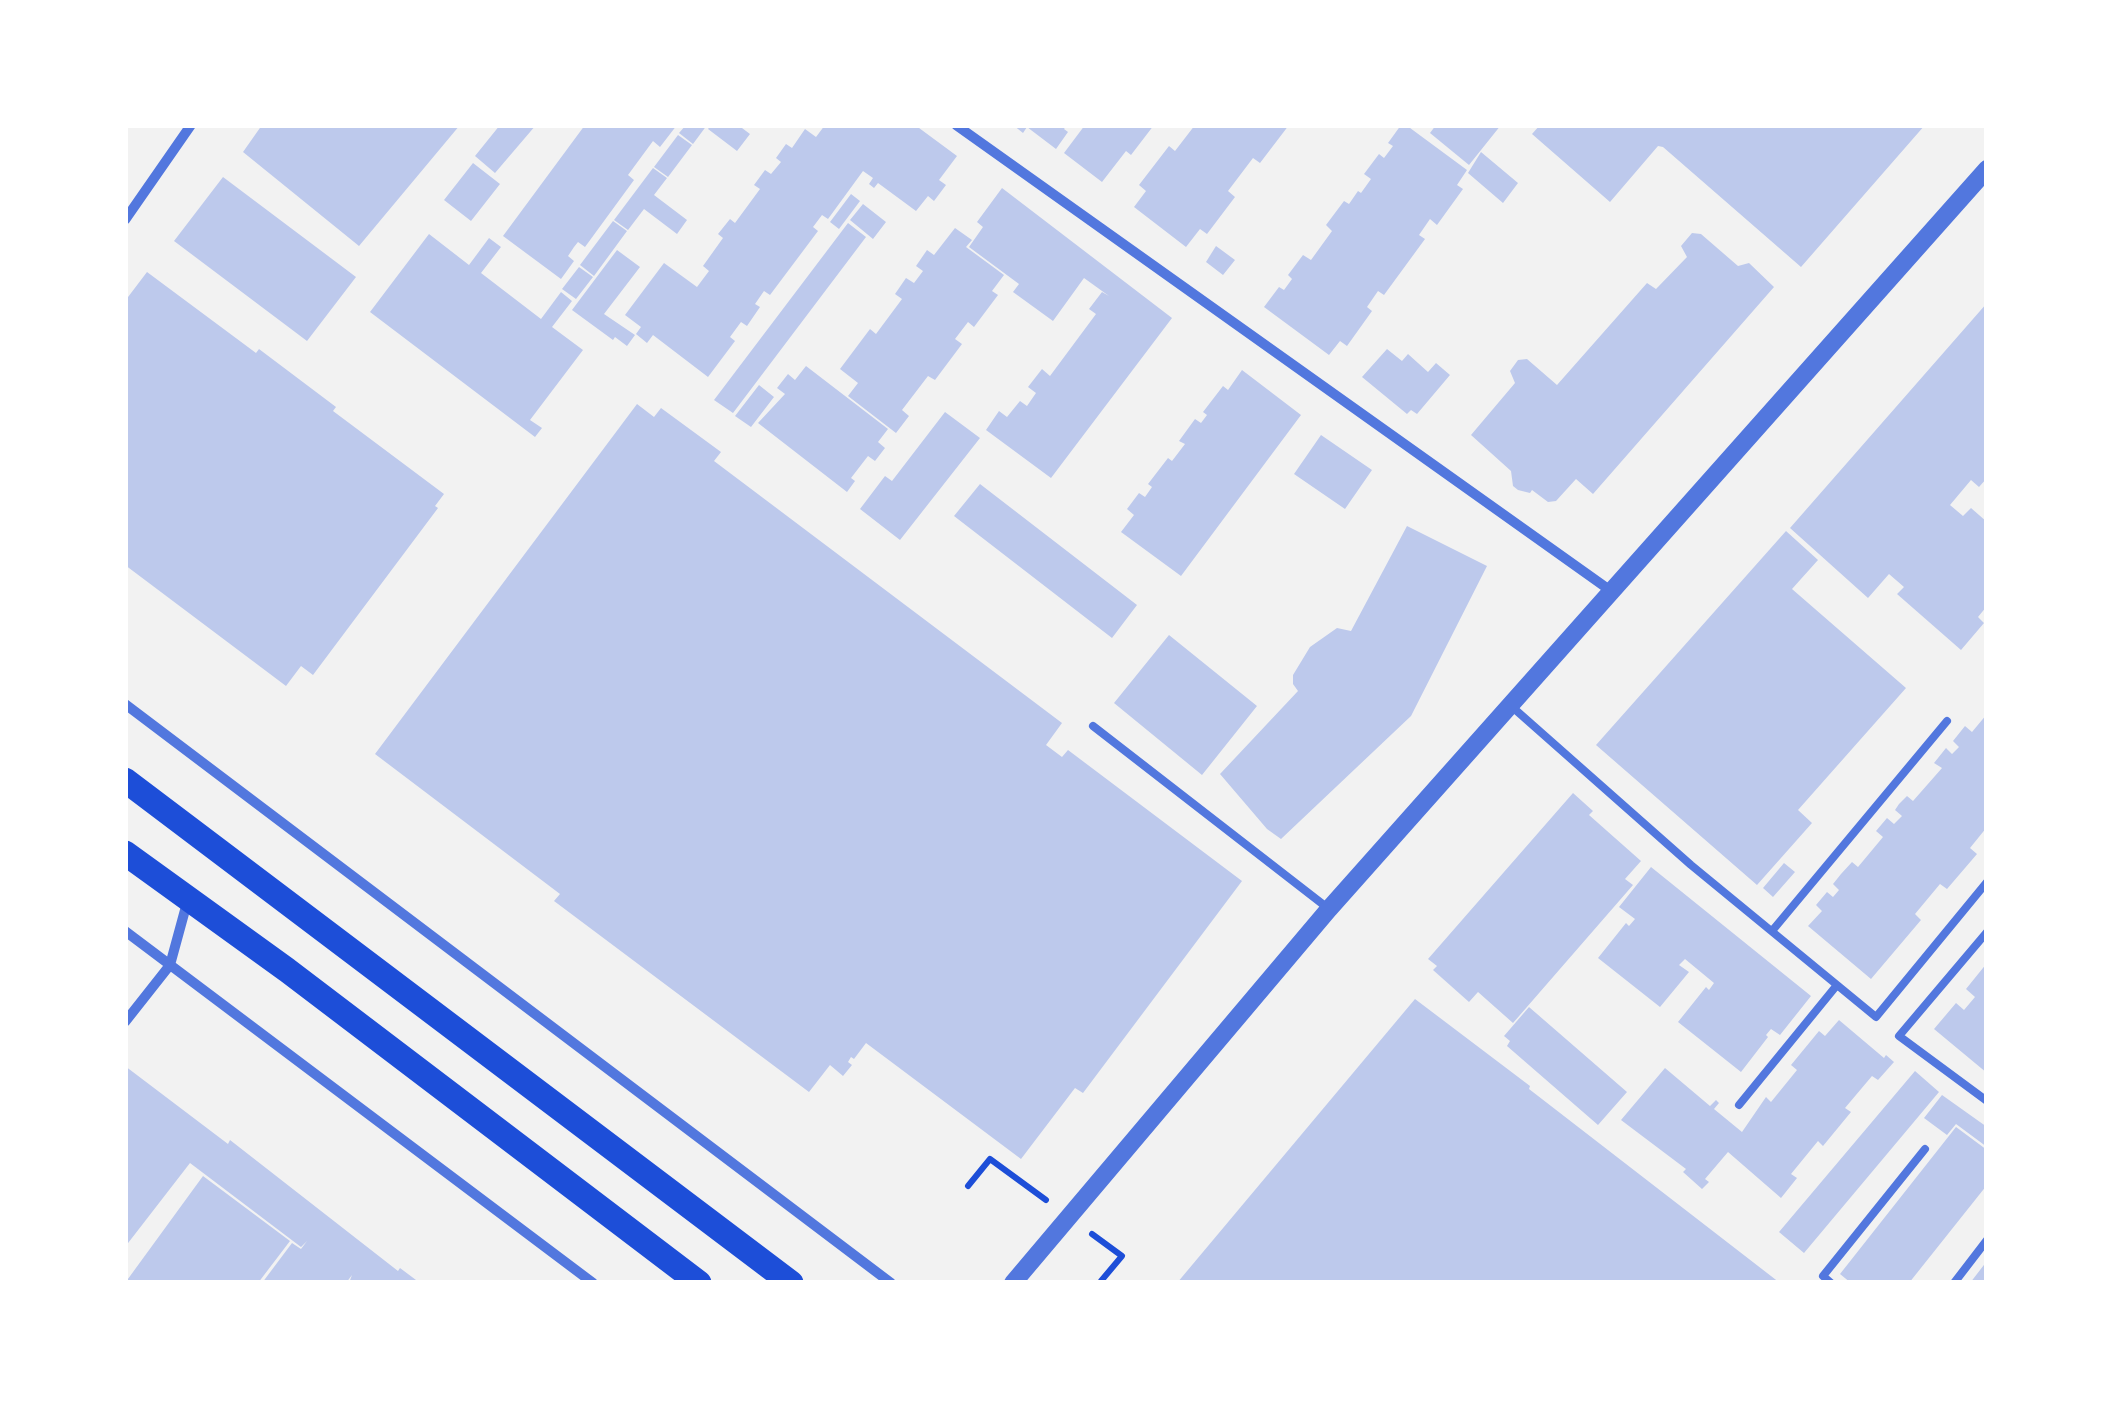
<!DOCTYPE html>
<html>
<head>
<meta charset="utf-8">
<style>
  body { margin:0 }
  #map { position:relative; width:2112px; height:1408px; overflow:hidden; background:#f2f2f2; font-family:Cabin,sans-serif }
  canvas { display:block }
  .frame { position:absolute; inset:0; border:128px solid #fff; pointer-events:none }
</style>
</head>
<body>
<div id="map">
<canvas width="2112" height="1408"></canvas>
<div class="frame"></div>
</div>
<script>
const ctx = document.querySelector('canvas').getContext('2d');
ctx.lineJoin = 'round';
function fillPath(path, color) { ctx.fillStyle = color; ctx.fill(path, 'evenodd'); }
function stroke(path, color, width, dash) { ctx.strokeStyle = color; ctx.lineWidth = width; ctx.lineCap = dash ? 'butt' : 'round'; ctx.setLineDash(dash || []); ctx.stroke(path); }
fillPath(new Path2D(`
  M262 125H460L359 246 243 152Z
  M500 125H536L495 173 475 156Z
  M585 125H677L660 147 653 141 628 175 634 180 585 247 578 242 574 247 568 256 574 261 561 279 503 236Z
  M686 125H707L693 144 679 133Z
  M711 125H738L750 134 737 151 708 129Z
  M825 125H915L957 156 939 180 946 185 934 201 928 196 916 211 878 183 874 188 869 184 873 178 863 171 828 219 822 215 813 227 818 231 770 295 764 291 755 304 760 307 747 326 741 322 730 337 735 341 708 377 653 335 647 343 636 334 641 327 625 315 664 263 697 287 709 271 703 266 723 238 718 234 730 219 735 223 760 189 754 185 765 170 771 174 781 162 776 158 786 144 792 148 805 129 816 137Z
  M1013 125H1067L1064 129 1068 132 1056 149 1027 127 1023 133Z
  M1085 125H1154L1131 155 1126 151 1102 182 1064 153Z
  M1195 125H1289L1260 163 1253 158 1228 191 1235 197 1207 234 1200 229 1186 247 1134 207 1146 191 1139 185 1169 146 1175 151Z
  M1401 125H1406L1467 170 1457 185 1463 189 1437 225 1430 219 1419 235 1425 239 1384 295 1378 291 1367 307 1372 311 1347 346 1340 341 1329 355 1264 307 1279 287 1284 290 1292 279 1288 275 1303 255 1311 260 1332 231 1326 225 1344 201 1349 204 1358 191 1361 193 1371 179 1364 174 1379 154 1384 158 1393 146 1388 143Z
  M1436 125H1501L1469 165 1430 133Z
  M1540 125H1925L1801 267 1663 147 1658 146 1610 202 1532 134Z
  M678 135 692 145 668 177 654 167Z
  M1481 152 1518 183 1503 203 1468 173Z
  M473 163 500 184 471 221 444 200Z
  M653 168 667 178 654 195 687 220 677 234 644 209 628 230 614 220Z
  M223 177 356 277 307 341 174 241Z
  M1002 188 1172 318 1051 478 986 430 999 411 1007 417 1020 401 1027 406 1036 393 1028 387 1042 369 1050 376 1096 314 1089 309 1102 292 1109 296 1084 278 1053 321 1013 292 1019 284 969 247 983 227 977 222Z
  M851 194 860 201 839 229 830 222Z
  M863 204 886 222 873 239 850 220Z
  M613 221 627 231 594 276 580 265Z
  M848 223 866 237 733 413 714 400Z
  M955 228 972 240 966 247 1004 275 992 291 998 295 974 327 968 322 955 339 962 344 935 380 928 376 902 410 909 416 896 433 848 396 858 383 840 369 870 329 876 334 902 299 895 294 906 278 914 283 923 271 916 266 927 250 934 255Z
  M1692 233 1701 234 1738 266 1749 263 1774 287 1593 494 1576 479 1556 501 1548 502 1532 490 1530 493 1518 490 1513 486 1511 471 1471 435 1515 383 1510 371 1518 360 1527 359 1557 385 1647 283 1656 289 1687 257 1681 246Z
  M429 234 469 265 489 238 501 247 481 273 541 319 561 292 572 301 552 327 583 350 530 420 542 428 535 437 370 312Z
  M1216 246 1235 260 1223 275 1206 262Z
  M617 250 640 267 604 314 635 335 627 346 615 337 613 340 572 310Z
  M579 267 593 277 576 299 562 289Z
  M147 272 256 353 259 349 336 407 333 411 444 494 435 506 438 508 313 675 301 666 286 686 125 565V301Z
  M1987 303V478L1979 487 1971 480 1950 505 1963 516 1971 508 1987 522V606L1978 617 1984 623 1961 650 1897 594 1904 587 1889 574 1868 598 1790 528Z
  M1387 349 1402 361 1408 354 1428 372 1436 363 1450 375 1417 414 1411 410 1407 414 1362 377Z
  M806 366 888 429 878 442 885 448 875 461 868 456 851 478 855 481 847 492 758 423 785 394 777 388 788 374 795 380Z
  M1242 370 1301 415 1181 576 1121 532 1134 515 1127 509 1139 493 1145 497 1152 487 1148 484 1168 458 1172 461 1185 444 1179 441 1195 419 1201 423 1207 415 1203 412 1223 386 1228 390Z
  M759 385 774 397 751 427 735 416Z
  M637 404 654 417 661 408 721 452 714 461 1062 723 1046 745 1062 757 1068 750 1242 881 1083 1093 1075 1088 1021 1159 866 1043 854 1059 851 1057 848 1062 852 1065 843 1076 830 1065 809 1092 554 901 560 894 375 754Z
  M945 412 980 438 900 540 860 509 885 476 892 481Z
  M1321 435 1372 470 1345 509 1294 474Z
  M980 484 1137 605 1112 638 954 516Z
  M1407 526 1487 566 1411 716 1281 839 1267 829 1220 774 1298 691 1293 684V675L1310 647 1337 628 1351 631Z
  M1786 531 1818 560 1792 589 1906 688 1798 810 1812 823 1757 885 1596 745Z
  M1169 635 1257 706 1202 775 1114 703Z
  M1987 714V827L1970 848 1977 854 1947 889 1940 884 1915 914 1921 920 1871 979 1808 926 1822 911 1816 905 1827 892 1833 897 1839 890 1833 884 1841 874 1852 862 1858 867 1883 837 1876 831 1887 818 1894 824 1902 816 1895 810 1899 804 1907 796 1913 801 1942 768 1934 763 1946 748 1952 754 1959 747 1953 741 1965 726 1972 732Z
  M1573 793 1593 811 1589 815 1641 861 1625 879 1633 885 1513 1023 1478 992 1469 1002 1433 970 1437 966 1428 959Z
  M1784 863 1795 872 1773 897 1763 888Z
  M1651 867 1811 996 1780 1035 1771 1029 1766 1035 1768 1037 1741 1072 1678 1022 1706 987 1709 990 1714 983 1685 959 1679 965 1689 972 1660 1007 1598 958 1626 923 1629 926 1635 919 1619 907Z
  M1987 963V1073L1934 1029 1956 1003 1964 1010 1975 997 1966 989Z
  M1415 999 1530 1086 1529 1089 1780 1283H1177Z
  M1529 1007 1627 1092 1598 1125 1507 1046 1510 1041 1504 1036Z
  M1839 1020 1884 1058 1886 1055 1894 1062 1878 1080 1872 1076 1845 1108 1851 1112 1823 1146 1818 1141 1791 1174 1797 1178 1781 1198 1728 1152 1705 1179 1709 1182 1702 1189 1683 1172 1686 1169 1621 1120 1665 1068 1710 1106 1716 1100 1719 1103 1714 1109 1742 1132 1766 1097 1771 1102 1797 1070 1791 1065 1819 1031 1825 1036Z
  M125 1066 228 1144 230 1140 398 1271 400 1268 420 1283H349L352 1275 346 1283H262L292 1243 301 1249 307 1241 301 1247 190 1163 125 1247Z
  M1915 1071 1939 1092 1804 1253 1779 1232Z
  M1942 1095 1987 1127V1147L1956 1124 1947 1135 1924 1118Z
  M1956 1127 1987 1150V1185L1909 1283H1851L1840 1274Z
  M203 1176 290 1241 258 1283H125Z
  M1987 1261V1283H1970Z`), '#bdc9ec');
stroke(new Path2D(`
  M968 1186 990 1159 1046 1200
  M1092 1234 1122 1256 1101 1281`), '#1d4ed8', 6);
stroke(new Path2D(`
  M1510 705 1691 865 1876 1017 1987 882
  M1093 726 1329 909
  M1772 931 1947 721
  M1987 932 1899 1036 1987 1101
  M1739 1105 1837 985
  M1831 1283 1823 1276 1925 1149
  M1954 1283 1987 1240`), '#5277de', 8);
stroke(new Path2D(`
  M956 125 1611 591
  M125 220 191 125
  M125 704 891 1283
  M125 931 593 1283
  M125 1022 170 965 188 899`), '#5277de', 10);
stroke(new Path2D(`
  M1013 1283 1329 909 1987 169`), '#5277de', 18);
stroke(new Path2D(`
  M125 780 791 1283
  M125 853 287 970 699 1283`), '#1d4ed8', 25);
</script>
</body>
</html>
